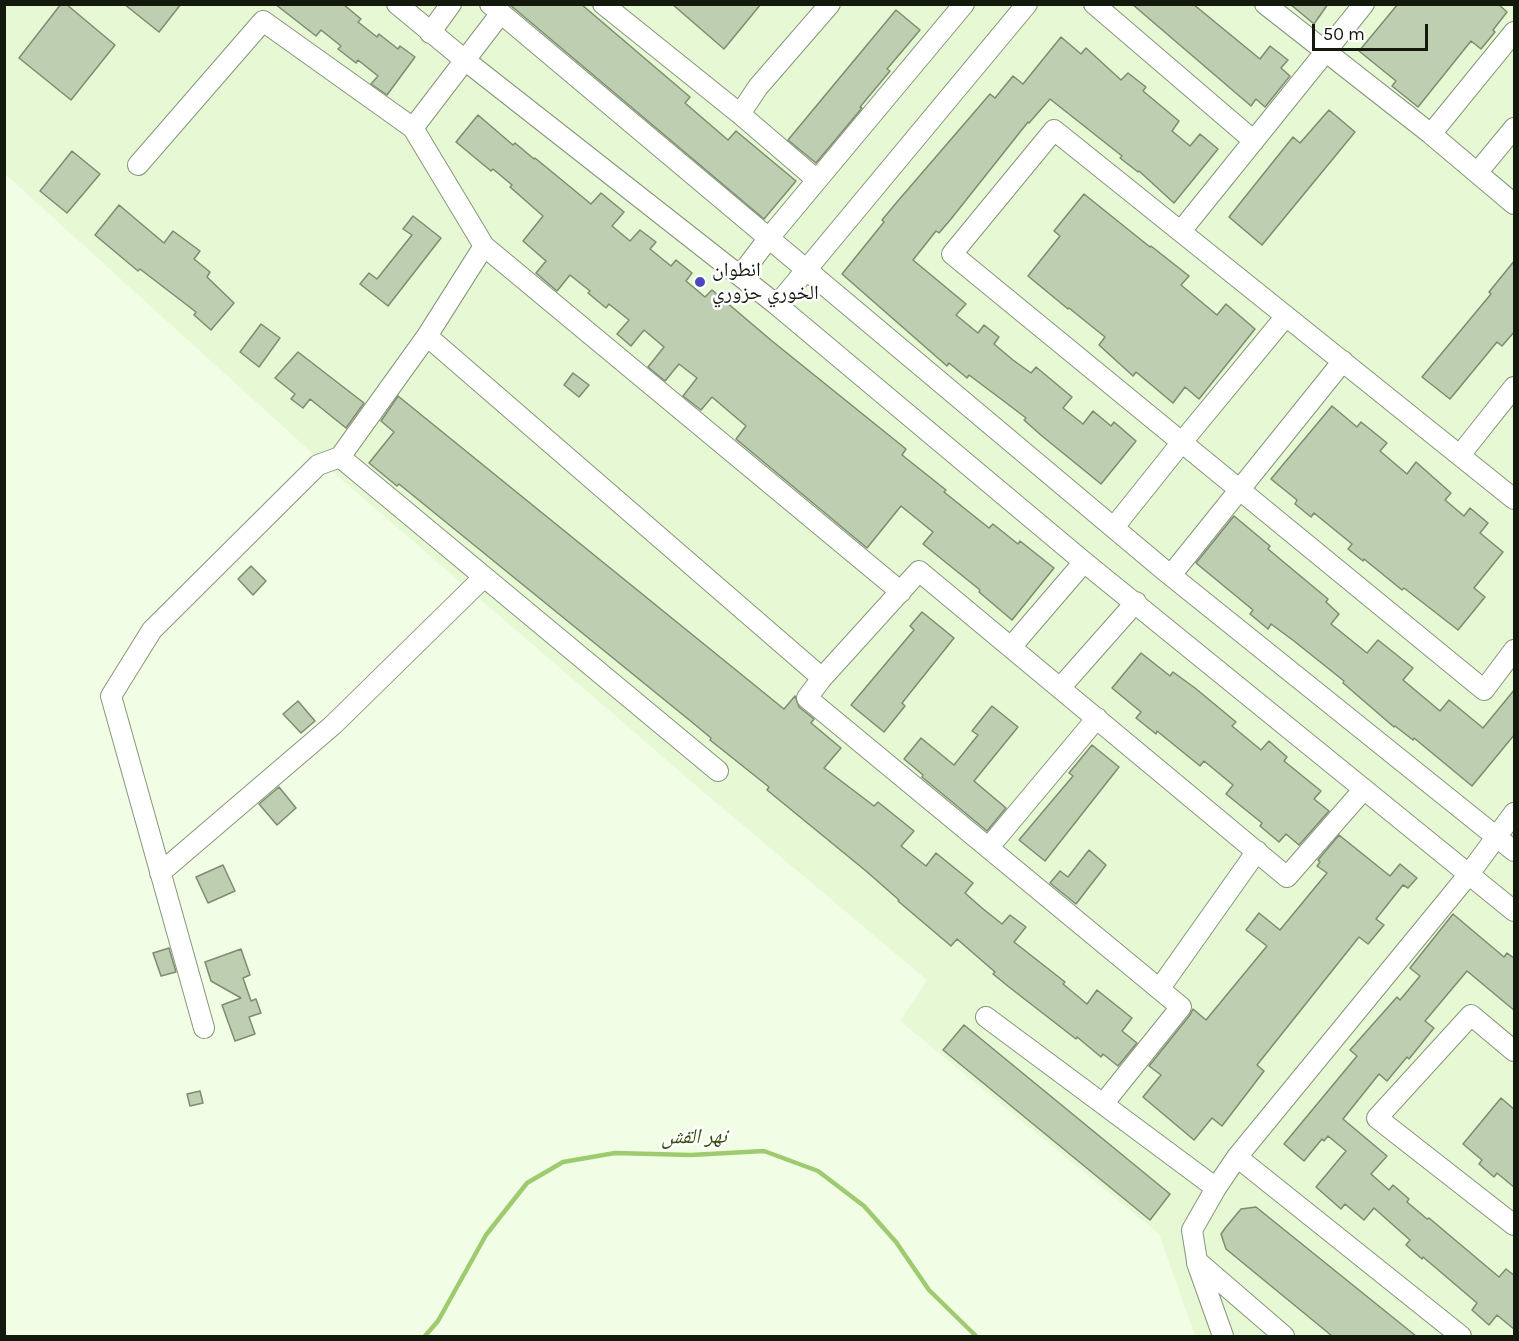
<!DOCTYPE html>
<html>
<head>
<meta charset="utf-8">
<style>
  body { margin:0 }
  #map { position:relative; width:1519px; height:1341px; overflow:hidden; background:#f1fee5; font-family:Karla,sans-serif }
  canvas { display:block }
  .frame { position:absolute; inset:0; border:6px solid #14190e; pointer-events:none }
  .scale { position:absolute; left:1312px; top:24px; width:116px; height:27px; box-sizing:border-box; border:3px solid #14190e; border-top:0; padding-left:8px; font-size:18px; line-height:21px; white-space:nowrap; color:#14190e; -webkit-text-stroke:4px #fff; paint-order:stroke }
</style>
</head>
<body>
<div id="map">
<canvas width="1519" height="1341"></canvas>
<div class="frame"></div>
<div class="scale">50 m</div>
</div>
<script>
const ctx = document.querySelector('canvas').getContext('2d');
ctx.lineJoin = 'round';
function fillPath(path, color) { ctx.fillStyle = color; ctx.fill(path, 'evenodd'); }
function stroke(path, color, width, dash) { ctx.strokeStyle = color; ctx.lineWidth = width; ctx.lineCap = dash ? 'butt' : 'round'; ctx.setLineDash(dash || []); ctx.stroke(path); }
function write(font, color, halo, rows, align = 'center') {
  ctx.font = font + ' Karla,"Noto Naskh Arabic",sans-serif'; ctx.lineWidth = 5; ctx.setLineDash([]); ctx.textBaseline = 'middle'; ctx.strokeStyle = halo; ctx.fillStyle = color; for (const [text, x, y, turn = 0] of rows) {
    ctx.save(); ctx.translate(x, y); ctx.rotate((+turn || 0) * Math.PI / 180); ctx.textAlign = isNaN(turn) ? turn : align; if (halo) ctx.strokeText(text, 0, 0); ctx.fillText(text, 0, 0); ctx.restore();
  }
}
fillPath(new Path2D(`
  M4 5H1514V1336H1195L1159 1234 900 1021 927 980 707 795 334 473 5 174Z`), '#e6f9d4');
stroke(new Path2D(`
  M425 1336 438 1321 486 1235 527 1183 563 1162 615 1153 691 1155 764 1151 818 1171 864 1206 896 1242 929 1290 976 1336`), '#9fcb70', 4.5);
const building = new Path2D(`
  M61 4H66L115 45 71 100 19 58Z
  M124 4H181L159 32Z
  M275 4H343L361 19 358 22 377 37 379 34 398 49 400 46 415 57 387 95 371 84 378 76 358 60 356 63 338 49 341 46 321 30 316 36Z
  M509 4H581L690 97 685 103 728 140 736 131 796 181 764 219Z
  M672 4H761L724 49Z
  M1132 4H1193L1260 59 1270 46 1288 60 1281 68 1290 76 1265 107 1256 99 1251 106Z
  M1290 4H1328L1314 24Z
  M1398 4H1498L1507 12 1493 30 1495 32 1481 49 1471 41 1418 107 1392 86 1396 81 1359 51Z
  M896 10 920 30 887 69 890 71 860 107 862 108 816 163 788 140Z
  M1061 37 1081 54 1086 48 1121 80 1128 73 1146 87 1143 91 1179 121 1172 131 1190 146 1200 134 1218 149 1174 203 1139 171 1138 172 1120 158 1122 156 1050 99 1029 123 1028 122 951 219 939 233 936 231 913 260 966 304 956 315 978 333 984 325 999 337 994 344 1013 360 1031 373 1036 367 1072 397 1063 408 1083 424 1093 411 1111 426 1114 422 1136 441 1101 484 1042 436 1024 420 1026 418 1005 402 969 375 967 378 949 363 947 366 842 274 884 222 882 220 897 202 990 94 995 98 1013 76 1023 84Z
  M1329 110 1355 132 1262 245 1229 217 1293 137 1300 143Z
  M478 115 513 145 515 143 534 159 535 158 591 204 601 193 624 212 612 226 630 241 640 230 656 242 650 249 671 266 676 260 692 273 686 281 705 297 712 290 772 341 906 449 902 455 946 490 944 492 989 528 993 524 1018 544 1020 541 1054 568 1012 620 979 592 980 590 923 544 933 532 901 506 867 548 736 439 746 426 712 397 701 410 683 396 697 378 679 364 665 381 648 367 664 347 644 330 631 346 617 334 629 320 609 304 606 308 588 293 590 291 570 275 557 291 536 273 546 261 523 241 543 216 510 187 512 185 493 169 491 171 456 142Z
  M72 151 100 174 67 213 40 191Z
  M1084 194 1150 247 1151 246 1189 276 1181 285 1217 315 1226 304 1255 329 1199 399 1185 387 1173 403 1136 372 1133 376 1099 345 1105 337 1069 308 1068 309 1028 276 1060 236 1054 231Z
  M119 205 164 243 173 231 200 251 194 259 210 272 207 277 234 303 211 330 194 315 196 312 140 269 138 271 95 235Z
  M413 216 441 238 388 306 360 284 369 273 377 279 412 235 403 229Z
  M1515 260V331L1502 346 1497 342 1450 399 1422 377 1491 294 1489 292Z
  M261 324 280 338 259 367 240 352Z
  M298 352 364 403 346 428 310 399 303 408 291 399 295 394 275 378Z
  M573 373 589 385 579 397 564 385Z
  M398 396 784 709 795 696 799 707 814 719 811 723 841 748 824 768 874 806 878 802 914 831 901 846 926 866 936 853 973 883 965 893 982 908 1002 924 1010 915 1026 927 1014 942 1065 982 1063 984 1087 1004 1097 990 1132 1018 1122 1031 1137 1043 1118 1066 1103 1054 1101 1057 1077 1037 1076 1039 1009 987 993 974 995 972 957 939 951 946 898 901 899 900 866 871 767 790 769 787 710 740 711 738 693 723 399 484 397 486 369 463 394 432 381 421Z
  M1332 406 1357 427 1361 422 1387 443 1380 451 1407 474 1416 462 1451 493 1445 500 1464 516 1470 508 1488 523 1480 533 1503 552 1474 588 1485 597 1458 630 1404 588 1402 590 1364 559 1363 561 1348 549 1352 544 1314 513 1311 517 1295 504 1297 500 1271 479Z
  M1234 516 1270 546 1268 549 1328 599 1326 602 1339 614 1331 624 1367 653 1378 640 1413 668 1403 680 1440 711 1449 700 1483 728 1515 689V734L1472 786 1414 738 1413 740 1395 726 1394 727 1343 683 1344 681 1294 641 1271 624 1268 629 1250 614 1253 610 1196 563Z
  M251 566 266 581 253 595 238 579Z
  M922 612 954 638 902 703 905 706 884 732 851 705 914 630 910 626Z
  M1141 653 1170 676 1173 672 1195 688 1236 722 1232 726 1261 750 1269 741 1287 757 1284 761 1321 791 1314 799 1329 811 1299 845 1286 834 1279 842 1260 826 1262 823 1226 794 1233 785 1204 761 1200 766 1157 731 1156 734 1136 718 1141 712 1112 688Z
  M298 701 315 721 301 733 283 714Z
  M992 706 1018 727 974 781 1006 808 987 831 922 777 923 775 904 759 921 738 954 765 978 735 972 731Z
  M1092 745 1119 767 1045 861 1019 840 1073 776 1069 773Z
  M279 787 296 808 277 825 259 804Z
  M1339 835 1390 876 1400 864 1417 878 1408 888 1403 885 1376 919 1384 925 1368 944 1359 937 1257 1065 1264 1071 1222 1126 1212 1118 1194 1140 1143 1097 1161 1075 1149 1066 1190 1015 1193 1009 1206 1020 1267 946 1246 930 1259 913 1280 930 1327 873 1317 866 1320 862 1318 860Z
  M1089 850 1106 865 1076 904 1050 883 1060 871 1068 877Z
  M223 865 235 891 208 903 196 877Z
  M1453 914 1504 957 1507 953 1515 959V1011L1467 971 1425 1021 1434 1028 1409 1059 1407 1057 1387 1081 1379 1074 1343 1119 1387 1156 1371 1174 1389 1190 1393 1185 1409 1199 1407 1202 1427 1219 1429 1218 1499 1277 1506 1269 1515 1276V1330L1497 1315 1489 1325 1472 1310 1477 1303 1423 1257 1422 1259 1406 1245 1410 1240 1374 1208 1364 1220 1345 1204 1341 1209 1316 1187 1346 1151 1328 1136 1324 1141 1322 1139 1304 1161 1284 1144 1357 1056 1350 1050 1397 997 1400 1000 1420 976 1410 968Z
  M169 948 176 972 161 976 153 953Z
  M241 949 250 975 243 978 251 1001 256 999 261 1013 249 1017 255 1034 235 1041 222 1005 241 998 211 981 205 962Z
  M964 1025 1170 1194 1150 1220 943 1050Z
  M200 1091 203 1103 190 1106 187 1094Z
  M1501 1098 1515 1110V1188L1497 1173 1494 1177 1479 1164 1482 1160 1463 1144Z
  M1256 1207 1416 1336H1332L1226 1249 1221 1234 1226 1227 1241 1209Z`);
fillPath(building, '#beceb0');
stroke(building, '#7e8c70', 1.5);
const minor = new Path2D(`
  M397 4 466 61 777 305 1084 562 1514 911
  M490 4 1164 570 1514 851
  M603 4 740 114 817 180
  M1094 4 1254 141
  M1265 4 1431 134 1514 204
  M430 33 451 4
  M740 114 758 87 830 4
  M1431 134 1514 32
  M138 165 263 21 413 128
  M1477 173 1514 128
  M1181 231 1364 4
  M484 246 901 592
  M740 276 768 239 964 4
  M777 305 1027 4
  M427 336 822 678
  M1460 455 1514 387
  M340 457 718 771
  M1514 499 1054 130 952 254 1484 690 1514 650
  M1114 527 1182 442 1286 316
  M1171 575 1343 361
  M1011 647 1084 562
  M1060 688 1136 602
  M989 847 1097 718
  M160 873 333 725 484 577
  M1160 988 1257 851
  M986 1017 1216 1188
  M204 1028 111 696 152 630 318 465 340 457 427 336 484 246 413 128 501 13
  M1514 1051 1471 1015 1377 1118 1514 1225
  M1103 1104 1181 1007 807 698 822 678 919 571 1287 877 1364 789
  M1237 1157 1469 874 1514 813
  M1197 1263 1223 1336
  M1284 1336 1197 1261 1192 1230 1216 1188 1237 1157 1461 1336`);
stroke(minor, '#87967a', 22);
stroke(minor, '#fff', 20);
for (const [x, y, r, color] of [
  [700,282,6,"#4e46bd"]
]) { const dot = new Path2D(); dot.arc(x, y, r, 0, 2 * Math.PI); ctx.fillStyle = color; ctx.fill(dot); stroke(dot, '#fff', 2); }
write('20px', '#14190e', '#fff', [
  ["انطوان",712,270],
  ["الخوري حزوري",712,293]
], 'left');
write('italic 21px', '#365111', '#fff', [
  ["نهر القش",694,1137,-1]
]);
</script>
</body>
</html>
